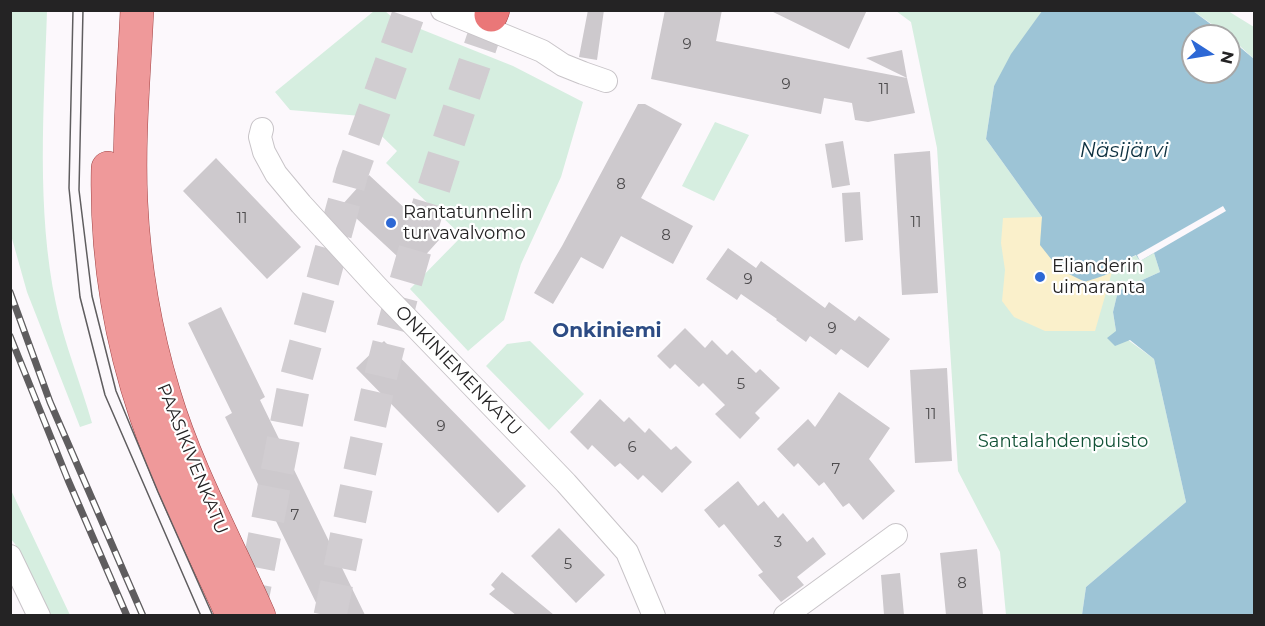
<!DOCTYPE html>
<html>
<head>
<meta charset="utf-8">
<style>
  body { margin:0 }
  #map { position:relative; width:1265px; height:626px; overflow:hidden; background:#fcf8fc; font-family:Montserrat,sans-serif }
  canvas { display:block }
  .frame { position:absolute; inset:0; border:12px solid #242324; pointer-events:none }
  .north { position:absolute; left:1181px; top:24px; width:60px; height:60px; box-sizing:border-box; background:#fff; border:2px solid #a7a7a7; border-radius:50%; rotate:102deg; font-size:16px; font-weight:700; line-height:24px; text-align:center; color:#242324 }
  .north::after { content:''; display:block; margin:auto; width:21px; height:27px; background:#2d68d5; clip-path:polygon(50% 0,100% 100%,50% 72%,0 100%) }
</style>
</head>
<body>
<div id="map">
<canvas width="1265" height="626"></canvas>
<div class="frame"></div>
<div class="north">N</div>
</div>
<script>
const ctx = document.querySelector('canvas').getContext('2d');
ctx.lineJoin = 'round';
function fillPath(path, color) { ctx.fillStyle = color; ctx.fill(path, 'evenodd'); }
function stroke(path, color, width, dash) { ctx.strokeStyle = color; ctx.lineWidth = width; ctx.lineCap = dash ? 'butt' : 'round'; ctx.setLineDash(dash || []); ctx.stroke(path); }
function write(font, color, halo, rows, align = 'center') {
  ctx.font = font + ' Montserrat,sans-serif'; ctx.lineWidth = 4.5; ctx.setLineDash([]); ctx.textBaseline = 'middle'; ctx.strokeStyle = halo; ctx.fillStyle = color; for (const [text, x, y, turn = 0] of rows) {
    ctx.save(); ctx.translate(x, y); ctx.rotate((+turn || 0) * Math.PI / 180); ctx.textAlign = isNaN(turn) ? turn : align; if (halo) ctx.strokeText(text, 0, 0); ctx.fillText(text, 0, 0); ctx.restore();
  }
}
fillPath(new Path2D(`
  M11 10 47 11C44 107 36 209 56 304 64 343 81 384 92 423L80 427 27 292 11 235Z
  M384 10 393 18 513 66 583 102 561 177 521 264 504 320 468 351 410 289 462 236 386 163 397 151 361 116 290 110 275 92 374 11Z
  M896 11H1042L994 86 986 139 1042 217 1120 267 1123 261 1137 255 1154 253 1160 272 1118 291 1113 312 1116 331 1154 359 1186 502 1086 587 1082 615H1006L1000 552 958 471 937 148 911 22Z
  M1193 11H1228L1254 27V59L1229 36Z
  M715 122 749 135 714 201 682 186Z
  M530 341 584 394 549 430 486 366 507 344Z
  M10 488 70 615H49L15 544 11 539Z`), '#d6eee0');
fillPath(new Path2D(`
  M1042 217 1040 245 1112 272 1095 331H1045L1014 317 1002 301 1005 270 1001 243 1003 218Z`), '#faf0cb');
fillPath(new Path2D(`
  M1042 11H1193L1227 36H1193V72H1229V38L1254 59V615H1082L1086 587 1186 502 1154 359 1130 340 1115 346 1107 338 1116 331 1113 312 1118 291 1160 272 1154 253 1140 261 1136 255 1123 261C1117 274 1098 277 1085 282L1059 269 1040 245 1042 217 986 139 994 86 1011 54Z`), '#9dc4d6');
fillPath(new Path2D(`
  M1223 206 1226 211 1140 261 1137 255Z`), '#fcf8fc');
fillPath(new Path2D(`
  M588 10H604L597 60 579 57Z
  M665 10H722L716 41 907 78 915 113 868 122 855 120 852 103 824 98 821 114 651 79Z
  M769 10H867L849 49Z
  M902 50 907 78 866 58Z
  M638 104H645L682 124 641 198 693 226 673 264 621 236 603 269 581 257 553 304 534 293 562 246Z
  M843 141 850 185 832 188 825 144Z
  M930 151 938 293 902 295 894 154Z
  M216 158 301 247 267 279 183 191Z
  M369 175 439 240 412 270 342 205Z
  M860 192 863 240 845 242 842 193Z
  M728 248 756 268 761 261 825 308 829 302 855 321 859 316 890 339 868 368 841 349 836 355 810 336 806 342 776 320 777 319 741 294 737 300 706 279Z
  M221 307 265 397 260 400 365 615H322L225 417 232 413 188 323Z
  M685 328 705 348 712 340 727 355 732 350 756 373 760 369 780 388 755 413 760 418 740 439 715 414 725 405 703 383 699 387 675 364 670 369 657 356Z
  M384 341 526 486 498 513 356 368Z
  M947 368 952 461 915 463 910 370Z
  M839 392 890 428 869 459 895 491 863 520 849 503 843 507 824 482 819 486 798 463 794 467 777 449 808 419 815 427Z
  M600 399 624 422 629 417 645 433 649 428 671 450 676 446 692 462 662 493 643 475 638 480 620 463 615 467 592 445 588 450 570 432Z
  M738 481 758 506 764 501 778 518 783 513 807 542 813 537 826 554 797 577 804 585 781 602 758 575 763 572 724 524 719 528 704 510Z
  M559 528 605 575 576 603 531 556Z
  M977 549 983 615H946L940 553Z
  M502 572 554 615H516L489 594 495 589 491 585Z
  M900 573 904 615H884L881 575Z`), '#cdc9cd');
stroke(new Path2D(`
  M249 616 293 390 352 173 410 10
  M330 616C347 534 363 452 382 371 412 250 451 132 491 15`), '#d1cdd1', 33, [33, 16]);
const minor = new Path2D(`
  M442 10 542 51 563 65 583 73 606 81
  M262 129 260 137 264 152 276 174 301 204 378 288 566 483 627 552 654 616
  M10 556 39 616
  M785 616 896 535`);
const primary = new Path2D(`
  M137 10C134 74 128 138 131 202 134 267 145 331 164 394 187 471 227 543 259 616
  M108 168C106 252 119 335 146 415 169 483 203 550 233 616`);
const trunk = new Path2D(`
  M491 15 493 10`);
stroke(minor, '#c8c4c8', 24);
stroke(primary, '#a14445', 34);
stroke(trunk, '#a14445', 34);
stroke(minor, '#fff', 22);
stroke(primary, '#ef999a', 33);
stroke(trunk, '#ea7778', 33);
stroke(new Path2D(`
  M73 10 69 188 80 297 105 395 201 616
  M83 10 79 190 92 296 116 391 158 492 213 616`), '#5f5d5f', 1.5);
const rail = new Path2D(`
  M10 292 50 402 143 616
  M10 336 68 480 127 616`);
stroke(rail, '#5f5d5f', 7);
stroke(rail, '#fff', 4.5, [14]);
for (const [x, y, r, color] of [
  [391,223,6,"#2d68d5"],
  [1040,277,6,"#2d68d5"]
]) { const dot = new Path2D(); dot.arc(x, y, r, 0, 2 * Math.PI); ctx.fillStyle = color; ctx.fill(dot); stroke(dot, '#fff', 2); }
write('15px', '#4e4c4e', null, [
  ["9",687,45],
  ["9",786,85],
  ["11",884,90],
  ["8",621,185],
  ["11",242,219],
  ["11",916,223],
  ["8",666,236],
  ["9",748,280],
  ["9",832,329],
  ["5",741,385],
  ["11",931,415],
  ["9",441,427],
  ["6",632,448],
  ["7",836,470],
  ["7",295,516],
  ["3",778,543],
  ["5",568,565],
  ["8",962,584]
]);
write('18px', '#242324', '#fff', [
  ["Rantatunnelin",403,213],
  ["turvavalvomo",403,234],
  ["Elianderin",1052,267],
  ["uimaranta",1052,288]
], 'left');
write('18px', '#242324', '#fff', [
  ["ONKINIEMENKATU",458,371,46],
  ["PAASIKIVENKATU",192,459,68]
]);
write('18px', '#125237', '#fff', [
  ["Santalahdenpuisto",1063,442]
]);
write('italic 20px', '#0e3140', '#fff', [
  ["Näsijärvi",1124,151]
]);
write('bold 20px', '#2d4c84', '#fff', [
  ["Onkiniemi",607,331]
]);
</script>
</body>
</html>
